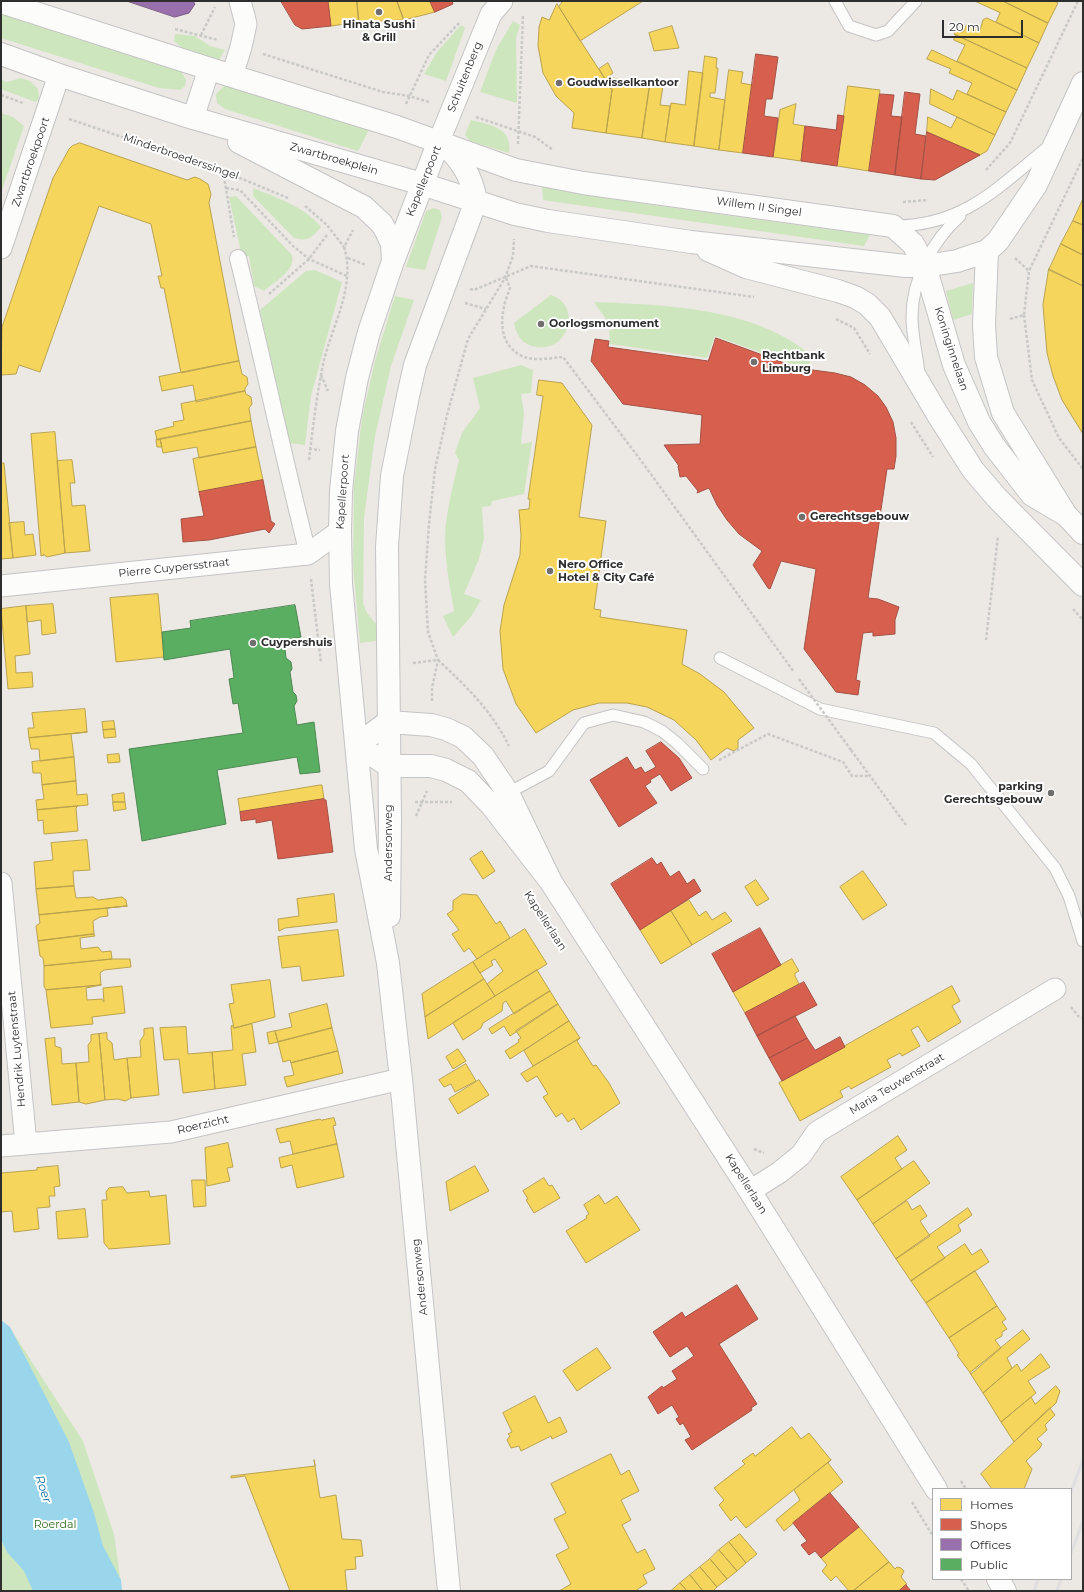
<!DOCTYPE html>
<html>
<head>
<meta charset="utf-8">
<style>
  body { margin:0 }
  #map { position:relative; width:1084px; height:1592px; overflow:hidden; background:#ece8e4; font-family:Montserrat,sans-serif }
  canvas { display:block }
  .frame { position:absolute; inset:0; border:2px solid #2e2e2e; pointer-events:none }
  .legend { position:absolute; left:932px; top:1488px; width:140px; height:92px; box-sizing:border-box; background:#fff; border:1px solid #ababab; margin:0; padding:5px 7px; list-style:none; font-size:12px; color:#2e2e2e }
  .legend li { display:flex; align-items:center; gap:8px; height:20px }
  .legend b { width:20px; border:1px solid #ababab }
  .scale { position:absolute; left:942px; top:20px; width:81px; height:18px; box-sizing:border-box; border:2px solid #2e2e2e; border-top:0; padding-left:5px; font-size:12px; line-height:14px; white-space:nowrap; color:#2e2e2e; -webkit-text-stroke:3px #fff; paint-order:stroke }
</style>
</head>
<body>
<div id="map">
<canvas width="1084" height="1592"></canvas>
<div class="frame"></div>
<ul class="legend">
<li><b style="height:11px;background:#f6d55c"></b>Homes</li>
<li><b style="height:11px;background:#d6604d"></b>Shops</li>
<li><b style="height:11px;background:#9970ab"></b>Offices</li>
<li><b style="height:11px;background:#5aae61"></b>Public</li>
</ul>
<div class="scale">20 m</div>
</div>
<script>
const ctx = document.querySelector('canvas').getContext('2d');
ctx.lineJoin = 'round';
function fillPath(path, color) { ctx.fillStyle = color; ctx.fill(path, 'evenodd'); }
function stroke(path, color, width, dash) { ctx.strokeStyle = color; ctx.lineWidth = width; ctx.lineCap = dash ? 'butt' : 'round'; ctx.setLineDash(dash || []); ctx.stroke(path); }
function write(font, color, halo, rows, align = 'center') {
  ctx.font = font + ' Montserrat,sans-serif'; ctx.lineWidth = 4; ctx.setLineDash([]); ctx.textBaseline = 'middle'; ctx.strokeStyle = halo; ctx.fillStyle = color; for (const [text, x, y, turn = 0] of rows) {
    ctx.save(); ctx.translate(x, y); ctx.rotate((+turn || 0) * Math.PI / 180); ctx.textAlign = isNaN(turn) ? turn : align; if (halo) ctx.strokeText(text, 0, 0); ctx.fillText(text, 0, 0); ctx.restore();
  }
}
fillPath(new Path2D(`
  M1 13 180 69 186 80 185 86 180 90 159 88 1 38Z
  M513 21 520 25 516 38 517 103 480 92 496 50Z
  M461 25 465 28 446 81 424 74 437 52Z
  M175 34 195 36 210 46 225 50 217 63 190 54 174 41Z
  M21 78 30 81 38 89 39 100 35 102 1 89 2 80 7 82Z
  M227 83 371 126 358 151 225 109 217 103 216 94Z
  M1 113 13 117 24 126 1 193Z
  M471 120C490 125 513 127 509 153L470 141 465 135Z
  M542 187 646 204 870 235 864 246 543 200Z
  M253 188C277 198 304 206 321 227 313 237 308 242 294 238L253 196Z
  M236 196 292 255C296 271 275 281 264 291L254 286 249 256 242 257 229 197Z
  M434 208 440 210 442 217 425 270 406 267 426 211Z
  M315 270 342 282 311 396 305 445 288 443 260 310 306 271Z
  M973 283 972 314 953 320 946 291Z
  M551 295C583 305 569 356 532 346 521 343 516 334 514 323Z
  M395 296 414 300 391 366 375 436 364 518 363 603 367 613 376 624V641L360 643 353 564 354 486 362 418 375 361Z
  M594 302C666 305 753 307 811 355L809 367 798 366 715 336 707 358 610 344 609 331 613 329Z
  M521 365 533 370 531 393 521 394 524 413 521 444 532 442 524 494 492 501 491 506 482 507 484 539 479 559 464 594 481 600 470 618 453 637 443 616 454 611C450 587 445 562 445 537 446 511 453 486 459 460L455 453 462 433 480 408 473 378Z
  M10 1328 83 1441 114 1534 122 1591H1V1540L7 1552Z`), '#cee6be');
fillPath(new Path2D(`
  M1 1320 10 1327 69 1442 94 1513 103 1546 121 1580 122 1591H33L24 1571 7 1552 1 1540Z`), '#99d6ec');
const homes = new Path2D(`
  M328 1H357L359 22 331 26Z
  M357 1H397L404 20 359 22Z
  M397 1H430L435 12 404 20Z
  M563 1H643L580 41 559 7Z
  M975 1H1003L1048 23 1039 43 996 22 1000 13Z
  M1003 1H1054L1058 3 1048 23Z
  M557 4 612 90 606 133 572 128 574 113 556 96 543 73 538 46 539 27 542 17 549 20Z
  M987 18 1039 43 1027 68 954 34 956 29 963 32 967 24 980 30 983 20Z
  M672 26 679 48 654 51 649 33Z
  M956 35 1027 68 1017 90 957 61 965 45 954 40Z
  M932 50 1017 90 1006 112 967 94 972 83 949 73 951 69 927 59Z
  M705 56 717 58 716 68H718L715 93H710V97L725 100 719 150 694 146Z
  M608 63 613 73 610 75 612 78 650 83 642 138 606 133 612 90 599 69Z
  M729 70 743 72 741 83 752 85 743 153 719 150Z
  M689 71 703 73 694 146 665 142 671 103 685 105Z
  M650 84 663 86 660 105 670 106 665 142 642 138Z
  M848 86 880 90 869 171 837 166Z
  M931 89 953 100 957 90 1006 112 995 135 930 104Z
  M796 104 793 124 805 126 801 161 773 157 780 110Z
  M928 117 951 128 957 117 995 135 987 151 980 155 927 132Z
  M80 143 187 180 195 177 200 179 208 184 211 194 209 203 239 361 181 373 164 288H161L158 276H162L151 224 99 206 40 372 19 365 16 374 1 375 2 327 53 178 69 149 72 146Z
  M1083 199V225L1073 221Z
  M1073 221 1083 225V255L1061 244Z
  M1061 244 1083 255V286L1049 270Z
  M1049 269 1083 286V434L1062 400 1053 376 1047 353 1043 305Z
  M239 361 242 374 247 377 248 384 245 388V391L196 402 193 385 162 391 159 377Z
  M539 380 562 383 592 425 579 517 606 521 594 609 601 610 600 617 687 630 682 664 700 674 724 692 754 728 738 740V748L734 751 727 748 711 760 696 740 674 720 647 707 627 703H599L573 710 536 733 516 704 503 669 500 631 504 605 520 555 521 535 519 510 529 509 530 499H528L543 396 537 395Z
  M245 391 246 394 251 397 252 404 249 408 251 421 157 440 155 431 174 426 173 422 184 420 181 404Z
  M251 421 256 447 199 458 197 447 163 453 160 439Z
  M55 432 65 553 47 557 43 554 44 555 41 556 31 434Z
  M160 439 162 447H157L156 440Z
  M256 447 263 480 199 492 193 459Z
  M72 460 75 483H70L72 506 85 505 90 551 65 553 57 461Z
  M1 463H4L13 558 1 559Z
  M24 522 25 535 33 534 36 555 13 558 9 523Z
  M158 594 164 657 116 662 110 598Z
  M53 604 56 633 42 635 41 620 27 622 26 606Z
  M26 606 30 654 15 656 16 673 32 672 33 687 8 689 1 609Z
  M85 709 87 732 29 738 28 728H34L32 713Z
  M114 721 115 729 103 730 102 722Z
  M115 729 116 737 104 738 103 730Z
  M87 732 71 734 74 757 40 761 39 749H31L29 738Z
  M119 754 120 762 108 763 107 755Z
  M74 757 76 781 42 785 41 773H33L32 762Z
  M76 781 77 795 87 794 88 805 37 810 36 800 44 799 42 785Z
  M320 785H322L324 799 240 812 238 799Z
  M124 793 125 802H113L112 795Z
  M113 802H125L126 809 114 811Z
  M78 806 76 808 78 831 44 834 43 820 38 821 37 810Z
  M87 840 90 870 73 871 74 886 36 889 34 862 53 860 51 843Z
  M482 851 495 871 483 879 470 859Z
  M863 871 887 905 863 920 840 887Z
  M756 880 769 899 757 906 745 887Z
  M74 886 76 898 93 897 98 900 122 897 126 900 127 906 39 915 36 889Z
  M334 894 337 922 285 928 279 931 278 919 299 916 297 899Z
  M463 894 477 895 496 924 500 921 510 938 477 959 469 948 464 952 452 934 459 930 447 914 453 910V901Z
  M689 900 699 916 706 911 712 920 725 912 732 921 692 945 671 911Z
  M127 906 107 908 108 916 100 917 93 921 94 934 38 941 36 926 40 923 39 915Z
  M671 911 692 945 661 964 640 930Z
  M525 929 547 964 495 996 487 984 503 971 495 959 491 961 493 965 480 973 473 962Z
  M338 930 344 976 302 981 300 966 282 968 278 937Z
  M94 934 95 936 80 938 81 949 98 947 102 952 111 951 112 959 44 966 43 958 40 956 38 941Z
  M112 959H130L131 967 104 970 100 973 101 985 46 990 44 986V966Z
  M792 959 799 971 795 973V976L799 984 745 1013 733 992Z
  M473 962 484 979 425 1017 422 994Z
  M537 970 550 991 514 1014 506 1001 503 1003 502 1011 483 1023 481 1028 463 1040 453 1023Z
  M484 979 495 996 428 1039 425 1017Z
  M270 980 275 1017 234 1028 229 1004 234 1003 231 985Z
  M101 985 86 988 87 1000 102 999 104 1002 103 988 122 986 125 1013 92 1017 93 1024 51 1028 46 990Z
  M952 986 960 1001 952 1006 961 1022 928 1042 918 1026 911 1030 920 1046 902 1056 900 1053 887 1060 891 1067 851 1089 849 1086 840 1091 843 1097 800 1121 779 1083Z
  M550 991 558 1004 510 1036 504 1026 492 1034 489 1029Z
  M327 1004 332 1028 278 1042 275 1031 292 1027 289 1014Z
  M558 1004 569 1021 510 1059 505 1051 519 1042 518 1040 521 1038 516 1031Z
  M569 1021 580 1038 533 1066 524 1051Z
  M252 1024 256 1052 242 1054 246 1085 215 1089 212 1052 233 1050 231 1027 232 1025 234 1028Z
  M186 1027 188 1054 212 1052 215 1089 183 1093 179 1059 164 1060 160 1028Z
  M153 1028 159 1095 131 1098 127 1058 141 1057 140 1041 144 1035V1029Z
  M332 1028 338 1051 291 1063 290 1060 283 1062 278 1042Z
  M275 1031 278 1042 269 1044 267 1033Z
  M107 1033V1039L112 1043 114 1060 127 1058 131 1098 125 1101 118 1099 105 1100 99 1034Z
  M99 1034 105 1100 86 1104 79 1102 76 1063 89 1062 88 1045 91 1041V1035Z
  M55 1038V1046L61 1048 62 1064 76 1063 79 1102 52 1105 45 1039Z
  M580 1038 577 1041 593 1066 596 1065 609 1083 620 1103 581 1130 574 1118 568 1122 562 1113 556 1117 543 1097 548 1094 537 1076 527 1082 521 1074Z
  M458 1049 466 1061 453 1069 446 1057Z
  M338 1051 343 1073 287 1087 284 1077 294 1075 291 1063Z
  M466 1064 476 1081 455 1092 451 1084 444 1087 439 1080Z
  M479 1080 489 1095 458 1114 449 1099Z
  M334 1118 336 1125 333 1126 337 1144 293 1154 290 1141 280 1143 276 1129 320 1119 321 1120Z
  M898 1136 907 1150 895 1158 902 1169 857 1200 841 1177Z
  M228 1143 233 1167 227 1168 230 1181 207 1186 205 1148Z
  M337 1144 344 1177 297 1188 292 1165 281 1168 279 1158Z
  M914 1161 930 1183 873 1224 857 1200Z
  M58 1166 60 1186 54 1187 55 1196H49L50 1207 37 1208 39 1229 14 1232 12 1211 1 1212V1173L37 1170V1168Z
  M475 1166 489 1191 450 1211 446 1182Z
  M544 1178 549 1186 552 1185 560 1198 534 1213 526 1200 528 1199 523 1191Z
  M192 1180H205L206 1206 194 1207Z
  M123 1187 127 1193 149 1191 150 1197 166 1195 170 1244 109 1249 104 1243 102 1200H107L106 1192 109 1188Z
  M599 1195 605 1204 617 1196 640 1230 586 1263 566 1231 587 1218 586 1216 589 1214 584 1205Z
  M907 1201 912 1210 920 1205 927 1216 920 1221 930 1236 896 1259 873 1224Z
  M968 1208 972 1215 958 1225 961 1231 937 1247 945 1258 911 1281 896 1259Z
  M85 1209 88 1237 58 1239 56 1212Z
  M965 1244 972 1255 981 1249 989 1262 926 1303 911 1281Z
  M975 1271 997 1306 949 1338 926 1303Z
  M997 1306 1006 1319 1002 1322 1007 1329 1002 1332V1336L995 1340 1001 1348 971 1374 957 1355 959 1354 949 1338Z
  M1023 1330 1030 1339 1007 1358 1012 1368 983 1393 970 1373Z
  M597 1348 611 1368 577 1391 563 1371Z
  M1041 1354 1050 1367 1028 1381 1036 1393 1001 1422 983 1393 1017 1364 1021 1371Z
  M1056 1386 1060 1391 1056 1403 1014 1442 1001 1422 1031 1397 1035 1404Z
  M535 1396 548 1423 560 1417 567 1432 552 1439 551 1436 521 1451 519 1446 511 1448 507 1440 510 1436 508 1434 512 1432 503 1413Z
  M1050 1408 1055 1415 1045 1425 1047 1430 1037 1439 1042 1444 1040 1448 1026 1461 1032 1469 1024 1489H992L981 1474Z
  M792 1427 801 1439 809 1433 831 1460 746 1528 736 1516 731 1521 719 1505 724 1500 714 1488 745 1464 742 1461 753 1453 755 1456Z
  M611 1454 621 1475 629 1470 639 1491 621 1500 631 1520 622 1525 637 1553 645 1549 655 1569 643 1575 647 1583 635 1591H559L571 1584 556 1555 569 1548 554 1519 566 1513 551 1484Z
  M314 1460 320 1498 336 1495 342 1539 361 1540 363 1556 355 1557 356 1569 345 1570 347 1591H290L245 1476 231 1478V1476L315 1466Z
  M831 1460 828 1463 843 1482 784 1531 776 1520 800 1500 794 1490Z
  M859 1527 889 1562 853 1591H849L836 1576 831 1581 822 1571 827 1565 821 1558Z
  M740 1534 757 1554 746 1563 729 1542Z
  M729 1542 746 1563 737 1571 719 1550Z
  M719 1550 737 1571 727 1579 710 1559Z
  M710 1559 727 1579 717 1587 700 1567Z
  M889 1562 895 1569 897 1567 901 1568 904 1571 901 1577 907 1584 906 1585 899 1591H853Z
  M700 1567 717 1587 713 1591H703L690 1575Z
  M690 1575 703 1591H687L680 1583Z
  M680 1583 687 1591H671Z`);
fillPath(homes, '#f6d55c');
stroke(homes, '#baa34e', 1);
const shops = new Path2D(`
  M281 1H328L331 26 302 29 295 25Z
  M430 1H452L453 4 435 12Z
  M756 54 778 57 772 99H766L764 116 778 118 773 157 743 153Z
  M905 92 920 94 915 134 926 136 921 179 895 175Z
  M880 94 894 95 891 116 902 117 895 175 869 171Z
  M838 115 844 116 837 166 801 161 805 126 836 130Z
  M927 132 980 155 935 180 921 179Z
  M716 338 798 368 835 373 851 377 865 385 878 396 886 407 893 422 896 438V456L894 469H887L868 598 878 599 899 607 895 620V634L873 636V632L863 633 856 680 860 681 858 695 836 692 804 649 816 569 781 561 770 589 768 588 753 565 762 551 739 534 727 520 717 505 709 488 697 493 698 491 686 476 680 477 678 466H679L664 445 700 444 702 415 623 404 591 361 595 339 609 341 608 347 708 361Z
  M263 480 271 521 275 524 269 533 265 529 209 540 183 542 181 519 204 516 199 492Z
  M661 742 679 758 692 778 671 791 660 774 650 780 651 782 645 786 657 803 619 827 590 780 627 757 635 770 641 767 645 773 656 767 646 751Z
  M324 799V800H326L333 852 278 859 272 820 256 823V819L241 821 240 812Z
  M652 858 657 865 661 862 670 877 679 871 687 884 694 879 701 891 640 930 611 884Z
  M760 928 781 965 733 992 712 954Z
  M804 982 817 1005 757 1036 745 1013Z
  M795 1016 807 1038 769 1058 757 1036Z
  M840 1037 845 1047 782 1081 769 1058 807 1038 815 1050Z
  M737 1285 758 1319 719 1344 757 1404 751 1408 752 1410 692 1450 685 1440 691 1437 683 1423 680 1425 676 1419 679 1417 672 1405 658 1414 648 1397 662 1386 663 1388 677 1379 672 1371 694 1356 687 1346 670 1357 653 1332 682 1312 685 1317Z
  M830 1493 859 1527 821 1558 815 1551 809 1555 801 1545 807 1541 793 1523Z
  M906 1585 911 1591H899Z`);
fillPath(shops, '#d6604d');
stroke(shops, '#a45144', 1);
const offices = new Path2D(`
  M127 1H193L195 4 189 13 175 17Z`);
fillPath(offices, '#9970ab');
stroke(offices, '#795c86', 1);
const public = new Path2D(`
  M295 605 301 637 284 640 286 658 291 662 292 669 290 672 293 692 296 695 297 701 294 706 297 725 314 722 320 772 300 774 297 757 217 770 226 824 142 841 129 749 243 733 238 703 233 704 229 679 234 678 230 649 164 660 162 632 191 628 190 621Z`);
fillPath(public, '#5aae61');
stroke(public, '#4d8852', 1);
const service = new Path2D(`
  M835 1 849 26 876 35 888 31 916 1
  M896 226C965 225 998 187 1048 147
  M919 373C917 355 912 335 912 317 912 280 932 241 960 216
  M720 658 820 709 934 733 971 764 1055 868 1069 896 1083 941
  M508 793 549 771 584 723 613 715 644 722 662 731 677 743 703 769`);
const pedestrian = new Path2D(`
  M238 258C262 356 283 455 308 554`);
const minor = new Path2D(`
  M232 76 241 47 246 24 240 1
  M193 118 209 69
  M439 141 491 14 502 1
  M1 248 59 75
  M1 586 308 554 340 531
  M1 883 26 1144
  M1 1146 171 1132 401 1079
  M750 1191 780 1172 801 1155 817 1132 1055 989`);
const tertiary = new Path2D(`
  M551 882 508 793 483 756 463 737 446 729 431 725 388 722 357 745 389 766H431L446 770 468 781 492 806 551 882 750 1191 936 1489
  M998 1579 1005 1591`);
const secondary = new Path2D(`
  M1 2 232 76 397 127 516 170 583 183 893 226 913 244 925 266 954 365 979 422 994 446 1032 495 1066 515
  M1 54 59 75 193 118 422 184 515 214 548 221 691 242 906 266H925L957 261 987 251 998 241 1036 185 1083 83
  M439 141 393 261 369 332 357 378 347 431 341 491 340 531 341 584 366 849 388 963 401 1079 449 1591
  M239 142 364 207 382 224 387 233 392 244 393 261
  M708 250 746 267 838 291 855 297 867 304 880 317 938 415 973 470 997 498 1083 585
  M987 251 984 325 986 357 1003 413 1066 515 1083 533
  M389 916 390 820 387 547 392 476 408 396 415 365 476 201C472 177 462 159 443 144`);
stroke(service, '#c5c4c5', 13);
stroke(pedestrian, '#c5c4c5', 18);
stroke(minor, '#c5c4c5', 23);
stroke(tertiary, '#c5c4c5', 24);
stroke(secondary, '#c5c4c5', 24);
stroke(new Path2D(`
  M175 29 218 40
  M201 35 215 7
  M263 54 383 92 409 96 429 102
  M1 95 23 103
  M406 104 429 55 460 22
  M476 117 535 137 553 150
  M69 119 223 171 288 198
  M518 144 523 15
  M986 170 1010 143 1078 1
  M223 171 234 237
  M226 188 240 190 293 246 309 259 347 276
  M903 202 928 200
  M305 206 327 225 344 247
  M348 258 366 265
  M1015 258 1029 271
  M506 278 510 288C501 310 495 341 520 355 532 362 550 358 563 357L645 466 794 672
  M470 289 474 290 531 266 754 297
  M269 294 309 259 327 235
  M465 303 486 309
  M1024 315 1032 380 1059 438 1083 469
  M836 319 854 328 870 354
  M1010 319 1024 315 1029 271 1083 158
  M321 375 328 391
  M911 422 933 457
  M309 449 320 450
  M309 460C313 426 317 393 324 360 333 324 356 285 344 247L353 230
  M311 579 321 663
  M1073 609 1083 620
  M986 640 998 536
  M438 660C467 687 491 710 509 746
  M413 663 438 660
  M432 701V688L438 660 428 632 425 580 429 524 435 469 447 415 468 339 505 278 513 256 514 239
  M851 750 906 825
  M719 760 768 734 843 762 852 776H870
  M415 802H452
  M416 816 427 791
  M1071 1007 1078 1016 1083 1018
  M754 1149 764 1153
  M961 1481 966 1489
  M912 1502 933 1536
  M961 1579 969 1591`), '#c9c9c8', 2.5, [3, 2]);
stroke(service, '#fcfcfb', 11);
stroke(pedestrian, '#fcfcfb', 16);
stroke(minor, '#fcfcfb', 21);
stroke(tertiary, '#fcfcfb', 22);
stroke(secondary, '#fcfcfb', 22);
stroke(new Path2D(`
  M1071 1492 1083 1460
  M1071 1553 1083 1521
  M1034 1591 1038 1579
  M1057 1591 1061 1579`), '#dfdfe1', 3);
stroke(new Path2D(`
  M799 679 851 750`), '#c9c9c8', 2.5, [3, 2]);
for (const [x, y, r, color] of [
  [379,12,4,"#706f6e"],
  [559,83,4,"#706f6e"],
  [541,324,4,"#706f6e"],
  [754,362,4,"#706f6e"],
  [802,517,4,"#706f6e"],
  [550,571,4,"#706f6e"],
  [253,643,4,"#706f6e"],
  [1051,793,4,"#706f6e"]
]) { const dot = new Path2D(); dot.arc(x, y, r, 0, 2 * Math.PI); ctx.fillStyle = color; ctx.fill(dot); stroke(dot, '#fff', 1.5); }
write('bold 11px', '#2e2e2e', '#fff', [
  ["Hinata Sushi",379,25,"center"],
  ["& Grill",379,38,"center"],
  ["Goudwisselkantoor",567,83],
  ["Oorlogsmonument",549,324],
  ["Rechtbank",762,356],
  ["Limburg",762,369],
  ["Gerechtsgebouw",810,517],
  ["Nero Office",558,565],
  ["Hotel & City Café",558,578],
  ["Cuypershuis",261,643],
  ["parking",1043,787,"right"],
  ["Gerechtsgebouw",1043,800,"right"]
], 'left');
write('11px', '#2e2e2e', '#fff', [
  ["Schuitenberg",465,77,-68],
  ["Minderbroederssingel",181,157,19],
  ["Zwartbroekplein",334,159,16],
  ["Zwartbroekpoort",31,162,-71],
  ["Kapellerpoort",424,181,-68],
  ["Willem II Singel",759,207,8],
  ["Koninginnelaan",951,349,72],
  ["Kapellerpoort",343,492,-86],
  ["Pierre Cuypersstraat",174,568,-6],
  ["Andersonweg",389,843,-90],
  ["Kapellerlaan",545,921,57],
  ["Hendrik Luytenstraat",17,1049,-95],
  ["Maria Teuwenstraat",897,1084,-31],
  ["Roerzicht",203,1125,-13],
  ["Kapellerlaan",746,1184,58],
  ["Andersonweg",420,1277,-96]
]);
write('11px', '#2c6e1b', '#fff', [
  ["Roerdal",55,1525]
]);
write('italic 12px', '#0d6fa3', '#fff', [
  ["Roer",43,1489,72]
]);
</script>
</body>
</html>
